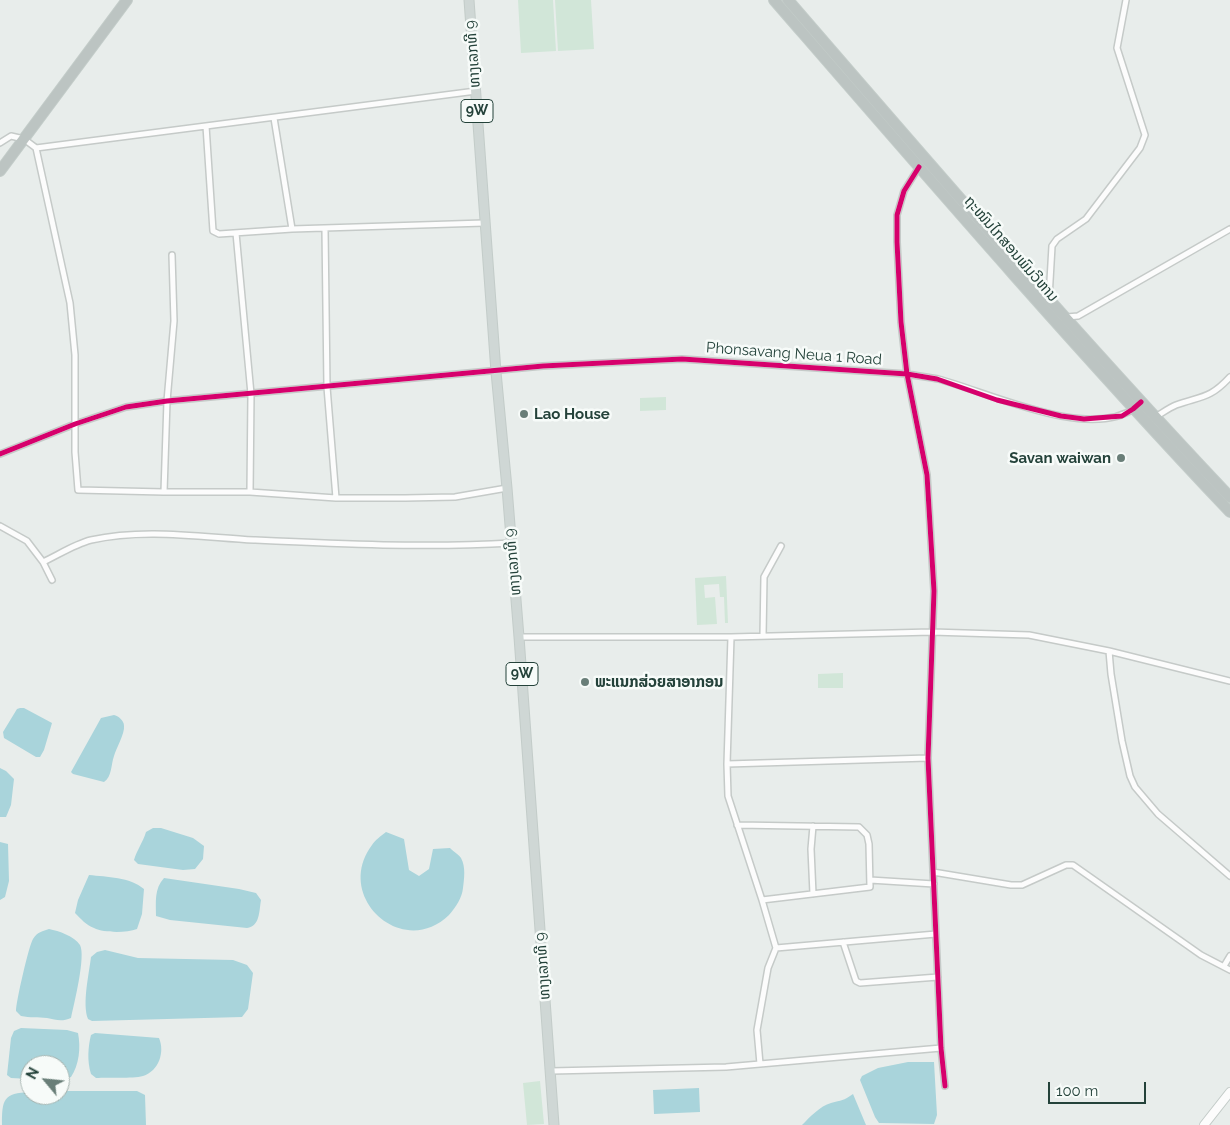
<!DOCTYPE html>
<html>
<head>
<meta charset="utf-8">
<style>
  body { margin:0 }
  #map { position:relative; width:1230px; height:1125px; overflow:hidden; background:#e8edeb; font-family:Raleway,sans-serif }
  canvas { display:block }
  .north { position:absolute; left:20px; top:1055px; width:50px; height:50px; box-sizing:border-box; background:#f7fbf9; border:1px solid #a3b1ad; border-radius:50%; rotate:298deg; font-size:14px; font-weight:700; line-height:20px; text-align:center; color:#24423a }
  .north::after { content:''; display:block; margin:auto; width:18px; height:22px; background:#697e78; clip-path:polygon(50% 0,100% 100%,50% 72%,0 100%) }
  .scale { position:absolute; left:1048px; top:1082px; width:98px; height:22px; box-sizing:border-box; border:2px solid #24423a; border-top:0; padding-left:6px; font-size:15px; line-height:18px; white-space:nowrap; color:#24423a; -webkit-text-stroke:4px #f7fbf9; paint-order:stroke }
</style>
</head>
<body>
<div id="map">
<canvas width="1230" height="1125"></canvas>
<div class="north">N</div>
<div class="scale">100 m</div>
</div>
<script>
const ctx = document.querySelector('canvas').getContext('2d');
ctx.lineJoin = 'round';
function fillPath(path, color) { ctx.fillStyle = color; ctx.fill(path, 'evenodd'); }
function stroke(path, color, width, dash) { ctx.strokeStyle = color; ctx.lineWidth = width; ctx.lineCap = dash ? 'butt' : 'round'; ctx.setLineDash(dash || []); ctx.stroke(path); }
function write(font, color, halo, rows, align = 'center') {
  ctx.font = font + ' Raleway,"Noto Sans Lao",sans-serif'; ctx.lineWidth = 5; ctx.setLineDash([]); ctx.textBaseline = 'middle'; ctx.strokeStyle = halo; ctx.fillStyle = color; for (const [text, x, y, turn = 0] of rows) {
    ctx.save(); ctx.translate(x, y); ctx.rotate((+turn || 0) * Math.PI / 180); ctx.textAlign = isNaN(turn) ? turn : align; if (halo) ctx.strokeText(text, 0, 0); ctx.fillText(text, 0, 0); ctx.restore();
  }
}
fillPath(new Path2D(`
  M518 0H553L556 51 521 53Z
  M555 0H591L594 49 558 51Z
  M666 397V410L640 411V398Z
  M726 576 728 623H725L724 597H720L719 584 704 585 705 598 715 597 717 624 697 625 695 578Z
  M843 673V688H818V674Z
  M540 1081 544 1124 527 1125 523 1083Z`), '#d1e6d8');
fillPath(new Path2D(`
  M20 708H24L52 723 44 750 40 757H36L4 738 3 732 17 709Z
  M114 715C118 716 124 720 124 726 125 733 116 749 114 756 111 764 112 777 104 782L73 774 71 772 101 718Z
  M0 768 6 771 14 779 11 805 6 817H0Z
  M153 828H161L193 838 204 846 203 859 195 869 183 870 138 864 134 860C137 850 143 842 146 832Z
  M386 832 404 839 409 870 419 876 429 869 433 849 450 848C453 851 459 855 461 858 466 867 464 879 463 888 462 898 456 907 449 915 403 960 333 897 372 845 375 840 381 836 386 832Z
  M0 842 8 844 9 881 5 897 0 900Z
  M89 875C107 877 130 877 144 889L142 914 137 929C126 933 104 933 94 928 86 925 81 919 75 913L78 900Z
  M164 878 239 889 256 893 261 900C259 912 260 926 247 928L170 920 156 916C156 902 154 889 164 878Z
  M49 929C59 931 74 936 80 945 86 956 74 1004 71 1018 62 1022 56 1020 47 1018 38 1017 30 1018 21 1016L16 1011C16 1002 29 945 33 939 37 932 43 931 49 929Z
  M105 950 138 958 233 960 247 965 253 973 248 1009 242 1017 92 1021 88 1019C82 1004 89 974 91 957L97 952Z
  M21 1028 67 1030 78 1033C81 1048 79 1065 71 1077L60 1080V1065H30V1079L11 1078 7 1075 11 1038 14 1031Z
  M95 1033 159 1038C165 1052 159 1071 143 1076 132 1079 108 1077 96 1078L91 1074C87 1061 88 1047 91 1035Z
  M908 1062H934L937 1115 934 1124 879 1123 875 1117 860 1080 862 1076 878 1068Z
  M699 1088 700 1112 654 1114 653 1090Z
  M60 1091H137L145 1095 146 1125H2C2 1100 3 1093 30 1092V1095H60Z
  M853 1094 866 1125H802C810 1117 820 1106 831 1103 842 1100 843 1101 853 1094Z`), '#a9d4db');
const street = new Path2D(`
  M274 118 292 229
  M206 126 213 231 219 234 292 229 484 223
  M0 143 11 136 24 139 36 148 476 91
  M36 148 70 303 75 355V452L78 490 164 492H250L336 498H405L455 497 507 488
  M919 167 904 191 897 215V242L901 322 907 374 927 475 934 591 928 758 941 1048 945 1086
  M325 229 327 387 336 498
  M236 233 251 394 250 492
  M1049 298 1052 246 1057 239 1086 219 1140 148 1145 135 1117 48 1126 0
  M1067 317 1078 316 1230 229
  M1155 417C1162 413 1169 408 1176 405 1201 396 1210 399 1230 377
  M0 454 75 424 126 407 167 401 543 366 682 359 907 374C917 376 928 377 938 379 988 392 1088 441 1135 408
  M164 492 167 401 174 321 172 255
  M0 526 27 541 43 562 52 580
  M43 562C58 555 75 544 91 540 144 528 200 537 254 540 340 544 425 548 512 543
  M763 636 764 577 781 546
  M519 637H731L932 632 1029 635 1109 651 1230 681
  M731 637 727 764 728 796 762 900 776 948 768 968 757 1030 760 1064
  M1109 651 1111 674 1122 741 1130 776 1135 787 1158 814 1230 876
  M727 764 928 758
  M737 825 859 827 867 835 869 844 870 887 762 900
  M813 826 811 849 813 894
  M933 872 1011 885H1022L1066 865H1073L1201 955 1230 970
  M870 880 934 884
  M843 942 856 981 860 983 938 977
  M776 948 936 934
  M1224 966 1230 956
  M551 1071 726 1067 941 1048`);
const secondary = new Path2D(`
  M1204 1125 1230 1092`);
const primary = new Path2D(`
  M469 0 496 372 507 488 519 637 554 1125`);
const highway = new Path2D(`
  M774 0C924 173 1073 346 1230 512
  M788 0C933 168 1078 336 1230 497
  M0 171 127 0`);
stroke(street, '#c5cac8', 8);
stroke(secondary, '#c3cbc8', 10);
stroke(primary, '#c3ccc9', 11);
stroke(highway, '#c3ccc9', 12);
stroke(street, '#fcfcfc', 5);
stroke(secondary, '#fcfcfc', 8);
stroke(primary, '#cfd7d5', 9);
stroke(highway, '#bcc4c2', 10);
stroke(new Path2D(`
  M919 167 904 191 897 215V242L901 322 907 374 927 475 934 591 928 758 941 1048 945 1086
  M0 454 75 424 126 407 167 401 543 366 682 359 907 374 937 379 997 400 1061 416 1084 419 1122 416 1133 409 1141 402`), '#d6006c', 5);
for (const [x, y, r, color] of [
  [524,414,5,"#697e78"],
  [1121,458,5,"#697e78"],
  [585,682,5,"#697e78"]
]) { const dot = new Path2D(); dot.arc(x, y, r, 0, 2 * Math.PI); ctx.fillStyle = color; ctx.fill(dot); stroke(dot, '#f7fbf9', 2); }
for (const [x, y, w] of [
  [477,111,32],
  [522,674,32]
]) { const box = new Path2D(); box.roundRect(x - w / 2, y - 11.5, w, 23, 4); ctx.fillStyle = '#f7fbf9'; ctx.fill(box); stroke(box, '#24423a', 1); }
write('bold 14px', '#24423a', null, [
  ["9W",477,111],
  ["9W",522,674]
]);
write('15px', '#24423a', '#f7fbf9', [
  ["ທາງເລກທີ 9",473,54,-94],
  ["ຖະໜົນໄກສອນພົມວິຫານ",1011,249,49],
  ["Phonsavang Neua 1 Road",794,354,4],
  ["ທາງເລກທີ 9",513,562,-95],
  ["ທາງເລກທີ 9",543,966,-94]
]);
write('bold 15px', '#24423a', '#f7fbf9', [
  ["Lao House",534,414],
  ["Savan waiwan",1111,458,"right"],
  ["ພະແນກສ່ວຍສາອາກອນ",595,682]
], 'left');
</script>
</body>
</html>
